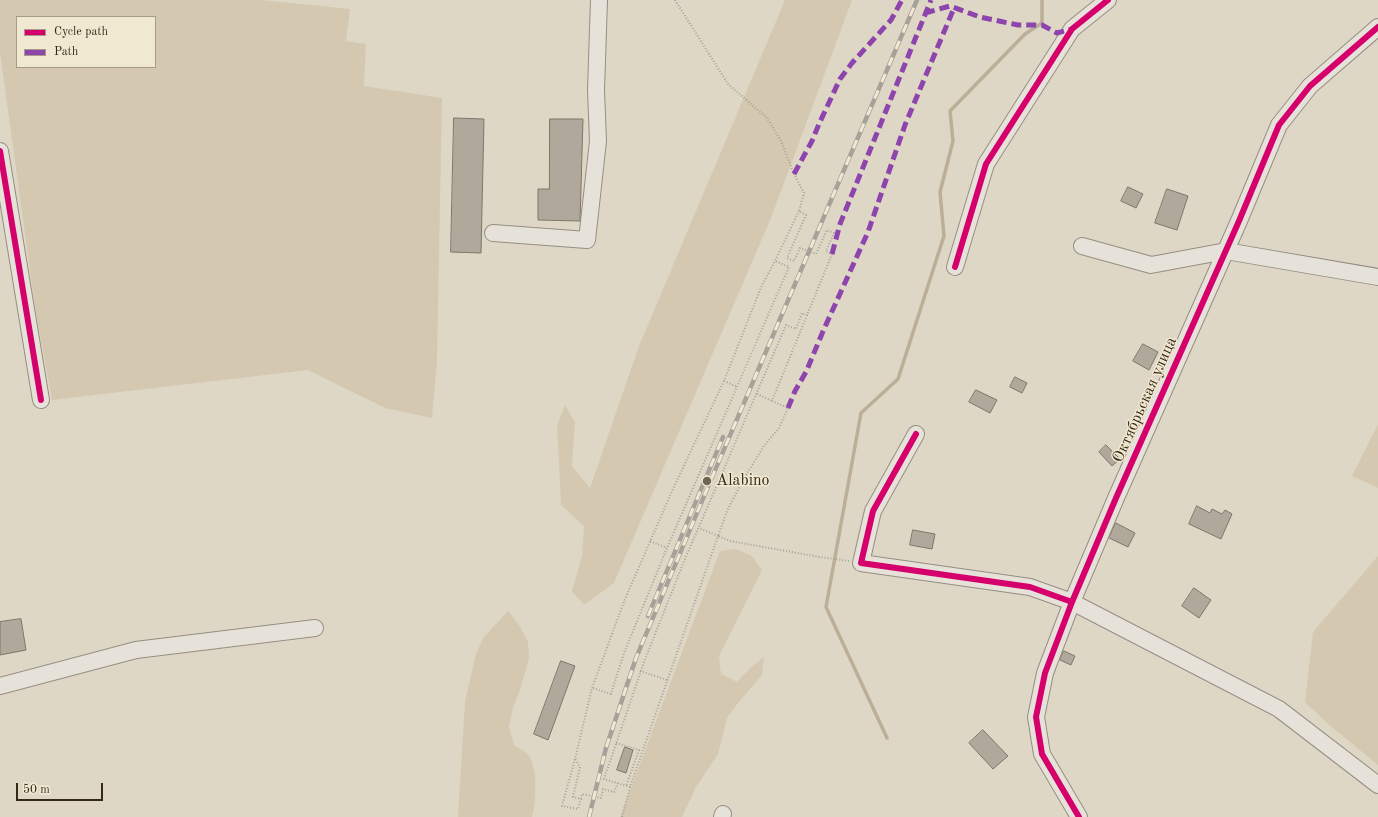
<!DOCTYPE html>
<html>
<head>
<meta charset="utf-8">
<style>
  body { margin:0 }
  #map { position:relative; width:1378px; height:817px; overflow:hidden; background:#dfd7c5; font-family:"Old Standard TT",serif }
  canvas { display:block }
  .legend { position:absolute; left:16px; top:16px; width:140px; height:52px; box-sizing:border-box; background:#f1e8d2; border:1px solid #a69b87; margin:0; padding:5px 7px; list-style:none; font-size:12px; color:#362717 }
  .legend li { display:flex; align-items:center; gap:8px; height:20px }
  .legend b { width:20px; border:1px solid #a69b87 }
  .scale { position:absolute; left:16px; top:783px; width:87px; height:18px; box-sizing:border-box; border:2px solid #362717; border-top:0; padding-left:5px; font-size:12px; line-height:14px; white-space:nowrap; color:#362717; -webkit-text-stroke:3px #f1e8d2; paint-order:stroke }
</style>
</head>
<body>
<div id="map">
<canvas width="1378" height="817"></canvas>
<ul class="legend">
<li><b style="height:5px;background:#d6006c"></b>Cycle path</li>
<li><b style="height:5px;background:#8e44ad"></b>Path</li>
</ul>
<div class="scale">50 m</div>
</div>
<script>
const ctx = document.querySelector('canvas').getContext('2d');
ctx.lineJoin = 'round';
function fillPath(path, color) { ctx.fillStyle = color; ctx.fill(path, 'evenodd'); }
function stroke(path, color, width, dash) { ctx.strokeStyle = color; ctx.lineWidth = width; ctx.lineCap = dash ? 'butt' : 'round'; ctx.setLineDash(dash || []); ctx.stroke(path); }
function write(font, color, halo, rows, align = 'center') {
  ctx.font = font + ' "Old Standard TT",serif'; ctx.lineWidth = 3; ctx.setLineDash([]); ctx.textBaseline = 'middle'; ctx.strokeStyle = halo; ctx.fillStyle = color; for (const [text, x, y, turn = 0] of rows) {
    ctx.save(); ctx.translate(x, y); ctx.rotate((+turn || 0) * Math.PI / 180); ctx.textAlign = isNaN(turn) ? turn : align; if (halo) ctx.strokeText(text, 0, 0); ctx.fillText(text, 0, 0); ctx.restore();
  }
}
fillPath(new Path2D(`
  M0 0H261L350 9 346 41 366 44 364 86 442 98 437 360 432 418 385 408 308 370 52 400 35 307 0 52ZM17 17H155V67H17Z
  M785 0H852L771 218 614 583 584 605 572 591 582 556 584 526 561 505 557 426 565 405 575 422 572 466 590 488 639 346Z
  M1378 424V488L1352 476Z
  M736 549 752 556 762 570 719 656 721 674 737 682 750 668 764 657 762 675 738 703 727 718 718 754 696 787 682 817H620L720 551Z
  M1378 556V765L1328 724 1305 702 1313 632Z
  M508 611 519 625 528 642 529 659 519 693 513 708 509 726 514 745C518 748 526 751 529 756 538 769 536 802 532 817H458L465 701 476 654 483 638Z`), '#d4c8b0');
stroke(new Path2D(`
  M887 738 826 607 861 413 898 379 944 236 940 192 953 141 950 111 1025 34 1042 23V0`), '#bcaf97', 3.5);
const building = new Path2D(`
  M454 118 484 119 481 253 451 252Z
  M550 119H583L580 221 538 220V189H549Z
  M1128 187 1143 194 1136 208 1121 201Z
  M1167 189 1188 196 1177 230 1155 223Z
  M1143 344 1158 352 1149 370 1133 361Z
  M1015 377 1027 383 1022 393 1010 387Z
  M976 390 997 400 990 413 969 402Z
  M1106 445 1120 459 1112 466 1099 452Z
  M1197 506 1210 513 1212 509 1222 514 1225 510 1232 514 1221 539 1189 524Z
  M1116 523 1135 533 1128 547 1109 538Z
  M913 530 935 534 932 549 910 545Z
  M1194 588 1211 600 1199 618 1182 606Z
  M21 619 26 650 0 655V622Z
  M1064 651 1075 656 1071 665 1060 660Z
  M561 661 575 666 548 740 534 734Z
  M983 730 1008 756 993 769 969 743Z
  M625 747 633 750 626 773 617 770Z`);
fillPath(building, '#afa89b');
stroke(building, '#7d766b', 1);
const minor = new Path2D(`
  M0 151 41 400
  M493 233 587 240 598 141 596 90 599 0
  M1082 246 1151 265 1226 251 1378 277
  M955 267 986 164 1072 29 1108 0
  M916 434 873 511 861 563 1030 587 1072 602 1279 709 1378 785
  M0 686 136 650 315 628
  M722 817 723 814
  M1079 817 1042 754 1036 717 1045 673 1072 602 1116 498 1239 221 1279 125 1310 86 1378 27`);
stroke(minor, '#958e82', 18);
stroke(new Path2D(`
  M675 0 728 84 767 118 781 141 794 174 804 193 799 211 806 215 787 258 794 261 800 248 816 254 827 230 834 233 826 251 832 254 772 401 788 408 779 428 764 446 743 480 727 511 718 536 730 541 820 557 849 561
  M724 381 737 387
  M757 394 772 401
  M650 541 667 548
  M640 671 667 680
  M593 688 611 694 624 653 667 548 789 267 775 261
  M616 743 639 750 626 786
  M575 759 562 806 578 809 581 799
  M618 783 614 792 603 789 601 798 582 794 581 799 573 797 580 767 575 759 592 688 625 599 672 491 724 381 762 285 775 261 799 211
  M630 787 604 779 644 662 685 559 786 325 796 329 802 313 807 315
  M622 817 631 784 718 536 699 528`), '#a6a199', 2, [1, 2]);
stroke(minor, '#e6e2d9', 16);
const rail = new Path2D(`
  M648 616 723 437
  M589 817 606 748 636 658 710 482 917 0`);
stroke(rail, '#a6a199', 4.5);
stroke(rail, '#f1e8d2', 3, [9]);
stroke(new Path2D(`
  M925 13 950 6 980 17 1018 25H1042L1057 33 1072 29
  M794 174 812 141 819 124 840 79 852 63 891 20 902 0
  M832 254 840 224 931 0
  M788 408 795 391 806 372 824 329 868 232 905 125 954 8`), '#8e44ad', 5, [10, 5]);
stroke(new Path2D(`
  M0 151 41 400
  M955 267 986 164 1072 29 1108 0
  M916 434 873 511 861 563 1030 587 1072 602
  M1079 817 1042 754 1036 717 1045 673 1072 602 1116 498 1239 221 1279 125 1310 86 1378 27`), '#d6006c', 6);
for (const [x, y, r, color] of [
  [707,481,5,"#716554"]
]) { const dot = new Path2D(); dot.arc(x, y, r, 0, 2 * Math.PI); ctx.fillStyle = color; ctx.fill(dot); stroke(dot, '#f1e8d2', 1.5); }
write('16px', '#362717', '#f1e8d2', [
  ["Октябрьская улица",1145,400,-66]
]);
write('16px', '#362717', '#f1e8d2', [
  ["Alabino",716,481]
], 'left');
</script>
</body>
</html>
